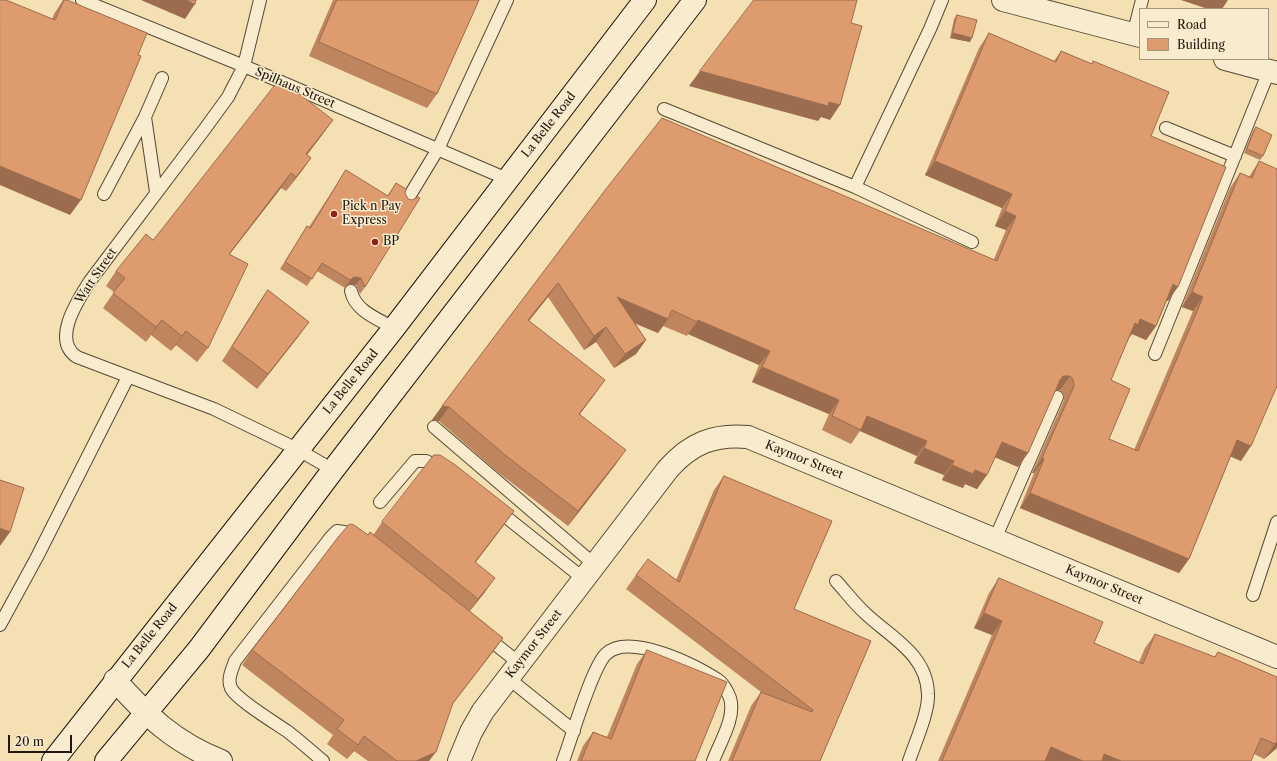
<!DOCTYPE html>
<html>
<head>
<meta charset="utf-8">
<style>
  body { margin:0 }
  #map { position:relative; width:1277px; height:761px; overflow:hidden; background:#f4e0b3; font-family:"Libre Caslon Text",serif }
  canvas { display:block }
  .legend { position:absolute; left:1139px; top:8px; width:130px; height:52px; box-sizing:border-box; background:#f8ebce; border:1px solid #a29681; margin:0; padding:5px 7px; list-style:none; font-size:12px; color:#20170d }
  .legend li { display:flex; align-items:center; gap:8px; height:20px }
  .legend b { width:20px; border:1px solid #a29681 }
  .scale { position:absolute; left:8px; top:735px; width:64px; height:18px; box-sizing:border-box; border:2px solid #20170d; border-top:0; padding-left:5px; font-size:12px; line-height:14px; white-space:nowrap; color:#20170d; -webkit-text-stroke:3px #f8ebce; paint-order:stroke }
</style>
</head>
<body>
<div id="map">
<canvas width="1277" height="761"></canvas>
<ul class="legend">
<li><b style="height:5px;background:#f8ebce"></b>Road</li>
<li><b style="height:11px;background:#dd9b6e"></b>Building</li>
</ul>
<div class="scale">20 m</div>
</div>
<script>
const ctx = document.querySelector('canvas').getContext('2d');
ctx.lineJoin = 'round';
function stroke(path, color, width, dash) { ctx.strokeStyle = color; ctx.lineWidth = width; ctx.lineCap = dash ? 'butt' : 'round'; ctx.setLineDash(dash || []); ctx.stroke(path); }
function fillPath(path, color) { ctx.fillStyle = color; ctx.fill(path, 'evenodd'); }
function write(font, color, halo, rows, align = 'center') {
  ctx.font = font + ' "Libre Caslon Text",serif'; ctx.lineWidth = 3; ctx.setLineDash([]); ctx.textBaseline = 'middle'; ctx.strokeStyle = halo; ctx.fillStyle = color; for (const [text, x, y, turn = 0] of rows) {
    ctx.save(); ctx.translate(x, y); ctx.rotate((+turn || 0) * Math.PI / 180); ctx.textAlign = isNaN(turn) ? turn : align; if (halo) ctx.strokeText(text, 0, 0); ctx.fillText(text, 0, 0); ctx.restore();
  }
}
const service = new Path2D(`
  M82 0 244 66 507 179
  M260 0 244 66 228 97 204 130 90 281C78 300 51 340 77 357L214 409 297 449 333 470
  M1133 35 1142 0
  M664 109 855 187 972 242
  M145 117 156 192
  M1166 128 1235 156
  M855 187 930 29 942 0
  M104 194 145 117 162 78
  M407 200 438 149 507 0
  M351 291C355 311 378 319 394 328
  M1155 354 1269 71
  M434 427 595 565
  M380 502 415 461H426L443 469
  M496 509 584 579
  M995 539 1057 397
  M836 581C846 592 854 603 865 613 890 637 927 654 928 694 929 712 915 743 909 761
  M1253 595 1277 522
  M0 625 37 557 128 377
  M485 636 519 663
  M508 678 574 731
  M323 761C311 751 300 741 287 731 275 723 236 699 231 688 227 679 232 670 235 661L331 537 337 531 351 533 359 538
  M563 761C571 740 592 667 606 654 629 632 696 665 718 680 723 683 728 693 730 698 736 718 720 742 713 761`);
const minor = new Path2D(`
  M1003 0 1140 36
  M1225 59 1277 73
  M115 680C148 717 174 742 221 761
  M459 761 471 732 483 711 668 469C691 443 714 434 748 437L1277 657`);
const secondary = new Path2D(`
  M53 761 394 328 645 0
  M106 761 199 649 333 470 695 0`);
stroke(service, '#554936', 14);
stroke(minor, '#554936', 24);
stroke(secondary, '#20170d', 24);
stroke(service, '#f8ebce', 12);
stroke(minor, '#f8ebce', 22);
stroke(secondary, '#f8ebce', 22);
fillPath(new Path2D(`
  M63 0H67L138 55 70 215 52 19 54 14Z
  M333 0H479L437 94 427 108 309 56Z
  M957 15 970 42 950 38 954 19Z
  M989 33 1054 61 1061 51 1091 64 1093 61 1151 136 1168 301 1167 300 1156 326 1146 340 1132 334 1128 339 1111 380 1109 439 1134 450 1193 311 1182 307 1230 188 1240 173 1249 177 1259 161 1241 461 1231 456 1189 559 1179 573 1020 508 1034 473H1032L1064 400 1063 393 1060 390H1055L1028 453 1018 467 995 457 977 489 965 484 963 488 942 480 944 475 914 463 917 456 860 431 851 444 822 430 829 414 752 382 759 365 688 334 687 336 663 326 658 333 635 323 646 340 636 354 614 368 596 342 584 350 548 297 529 321 595 394 580 414 616 464 568 526 495 470 439 421 432 420 606 189 994 259 1006 230 995 226 1002 208 925 175 979 48Z
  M333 120 322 135 307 155 311 158 301 172 286 191 281 188 229 255 208 348 197 362 176 345 171 351 151 335 146 342 103 308 114 292 106 286 116 271 153 240Z
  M1256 127 1263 156 1260 160 1244 153 1253 131Z
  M346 170 387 196 396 183 365 287 360 294 356 285 349 284 345 288 317 271 307 286 280 269 307 226 309 227Z
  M268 290 309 322 298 337 257 389 222 361 258 304Z
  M724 476 794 609 871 641 820 761H728L751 706 761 692 626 589 636 575 676 580 714 490Z
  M382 522 504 525 476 562 485 592 470 611 503 638 492 653 452 705 429 761H368L354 751 347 759 327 744 333 735 242 665 252 650 368 535 374 534Z
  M999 578 1094 643 1139 662 1145 648 1155 634 1214 657 1218 652 1277 677V748L1264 759 1254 754 1251 761H938L992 635 974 628 989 593Z
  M647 650 695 761H577L583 746 593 732 607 737 637 664Z`), '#be855f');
fillPath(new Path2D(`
  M141 0H186L195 4 185 19Z
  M1181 0H1228L1222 9H1208Z
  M953 33 972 38 970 42 950 38Z
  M700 71 829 102 840 105 830 120 821 117 818 121 689 86Z
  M333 120 322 135 296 169 306 154Z
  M311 158 301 172 286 191 296 177Z
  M935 161 1012 194 1002 208 925 175Z
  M0 166 81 200 70 215 0 185Z
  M291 173 281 188 218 269 229 254Z
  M1005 211 1016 216 1006 230 995 226Z
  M354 277 361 278 356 285 349 284 345 288 350 280Z
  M558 283 548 297 518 334 528 320Z
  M1173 284 1178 287 1168 301 1163 299Z
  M1192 292 1203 297 1193 311 1182 307Z
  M617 297 668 319 658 333 607 312Z
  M1140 319 1156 326 1146 340 1132 334 1128 339 1135 323Z
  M162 320 151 335 146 342 156 327Z
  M698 320 770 351 759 365 688 334 697 322Z
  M309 322 298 337 257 389 268 374Z
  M606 327 596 342 584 350 594 336Z
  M186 331 176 345 171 351 182 336Z
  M646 340 636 354 614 368 625 354Z
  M762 367 839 400 829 414 752 382Z
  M1063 376H1070L1060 390 1053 391Z
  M605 380 595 394 569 428 579 414Z
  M442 406 449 407 439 421 432 420Z
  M867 416 927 441 917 456 860 431Z
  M1237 440 1251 446 1241 461 1227 455Z
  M1002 442 1028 453 1018 467 992 456Z
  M924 448 954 461 944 475 914 463Z
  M626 450 616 464 568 526 578 511Z
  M1042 458 1044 459 1034 473H1032Z
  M952 465 975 470 987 475 977 489 965 484 963 488 942 480Z
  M1030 493 1189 559 1179 573 1020 508Z
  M514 511 504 525 465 576 475 562Z
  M0 528 10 532 0 546Z
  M495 578 485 592 468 613 478 599Z
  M984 613 1002 621 992 635 974 628Z
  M503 638 492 653 442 717 453 703Z
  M364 736 354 751 347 759 358 745Z
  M1277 742V748L1264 759 1275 744Z
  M1051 747 1083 761H1041Z
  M436 752 429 761H416Z
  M1104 754 1121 761H1100Z`), '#9b6c4d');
const building = new Path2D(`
  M0 0H6L55 20 64 0H67L147 33 138 55 141 56 81 200 0 166Z
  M186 0H196L195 4Z
  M337 0H479L437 94 319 42Z
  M754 0H857L851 23 862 26 840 105 829 102 828 106 700 71Z
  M957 15 977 20 972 38 953 33Z
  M989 33 1056 62 1061 51 1092 64 1093 61 1169 92 1151 136 1226 167 1178 287 1173 284 1156 326 1140 319 1138 325 1135 323 1111 380 1130 389 1109 439 1138 451 1203 297 1192 292 1240 173 1252 178 1259 161 1277 169V386L1251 446 1237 440 1189 559 1030 493 1044 459 1042 458 1074 386 1073 379 1070 376H1063L1060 380 1028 453 1002 442 987 475 975 470 973 474 952 465 954 461 924 448 927 441 867 416 861 430 832 416 839 400 762 367 770 351 698 320 697 322 672 310 668 319 617 297 646 340 625 354 606 327 594 336 558 283 528 320 605 380 579 414 626 450 578 511 505 455 449 407 442 406 606 189 662 118 997 261 1016 216 1005 211 1012 194 935 161Z
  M280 79 333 120 306 154 311 158 296 177 291 173 229 254 248 264 208 348 186 331 182 336 162 320 156 327 113 293 125 278 116 271 146 234 153 240Z
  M1256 127 1272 135 1263 156 1247 149Z
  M346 170 388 196 396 183 406 189 405 193 408 199 412 200 418 197 420 198 365 287 361 278 354 277 350 280 322 263 312 279 285 262 307 226 310 228Z
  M268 290 309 322 268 374 232 347Z
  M434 455H440L454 464 514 511 475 562 495 578 478 599 382 522Z
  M724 476 832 521 794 609 871 641 820 761H732L761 692 812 712 813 710 636 575 648 559 679 582Z
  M0 480 24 488 10 532 0 528Z
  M350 524 354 525 368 535 370 532 503 638 453 703 436 752 416 761H397L364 736 358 745 337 729 344 720 252 650 339 536Z
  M999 578 1103 622 1094 643 1143 664 1155 634 1215 657 1218 652 1277 677V742L1275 744 1261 738 1251 761H1121L1104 754 1102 761H1083L1051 747 1045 761H942L1002 621 984 613Z
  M647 650 727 682 695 761H581L593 732 611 739Z`);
fillPath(building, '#dd9b6e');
stroke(building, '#9b6c4d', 1);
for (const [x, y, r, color] of [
  [334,214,4,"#8f2418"],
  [375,242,4,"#8f2418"]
]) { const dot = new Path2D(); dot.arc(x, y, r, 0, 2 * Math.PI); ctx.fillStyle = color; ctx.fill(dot); stroke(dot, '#f8ebce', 1.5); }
write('12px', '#20170d', '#f8ebce', [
  ["Spilhaus Street",295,88,23],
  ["La Belle Road",549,125,-52],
  ["Watt Street",96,276,-56],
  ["La Belle Road",351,382,-51],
  ["Kaymor Street",804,460,22],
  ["Kaymor Street",1104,585,23],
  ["La Belle Road",150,636,-51],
  ["Kaymor Street",534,644,-52]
]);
write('12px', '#20170d', '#f8ebce', [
  ["Pick n Pay",342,207],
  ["Express",342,221],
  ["BP",383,242]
], 'left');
</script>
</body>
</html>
